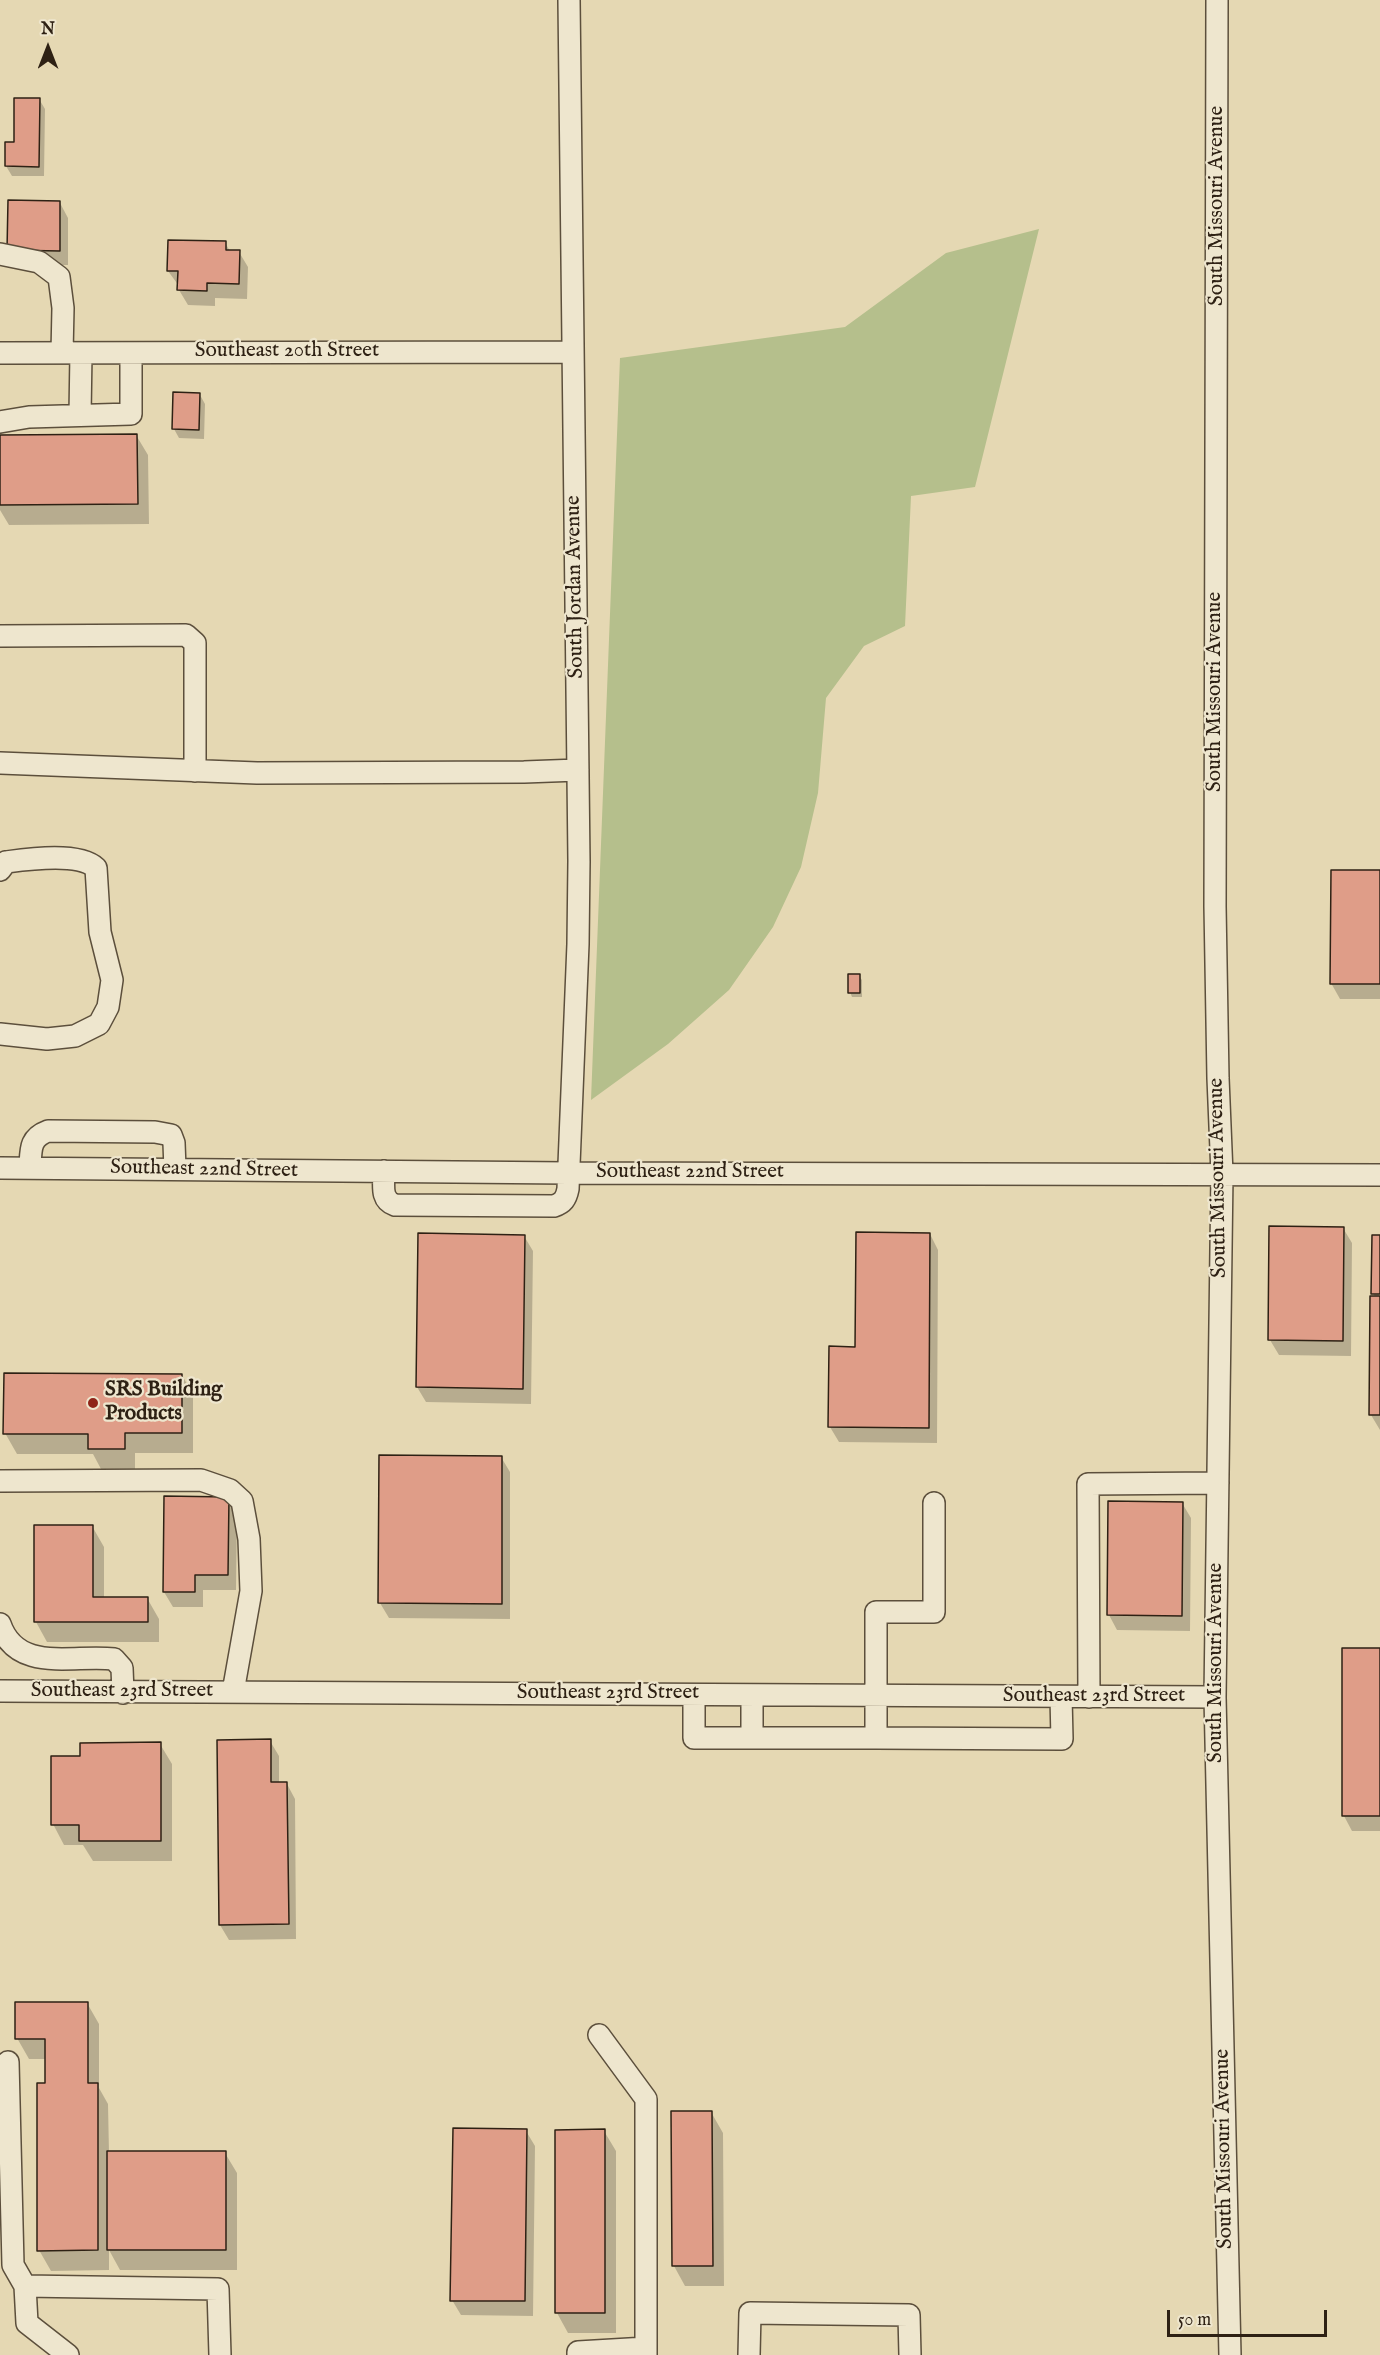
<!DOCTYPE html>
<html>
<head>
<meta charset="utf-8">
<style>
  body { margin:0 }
  #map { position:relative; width:1380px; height:2355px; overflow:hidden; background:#e5d8b3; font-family:"IM FELL English",serif }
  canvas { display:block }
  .north { position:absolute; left:18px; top:18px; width:60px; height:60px; -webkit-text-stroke:4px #eee6ce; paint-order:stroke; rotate:0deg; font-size:16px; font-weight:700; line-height:24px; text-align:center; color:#2e2114 }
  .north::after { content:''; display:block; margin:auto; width:21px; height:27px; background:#2e2114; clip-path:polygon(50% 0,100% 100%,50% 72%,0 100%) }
  .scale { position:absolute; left:1167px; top:2310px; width:160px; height:27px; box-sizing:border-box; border:3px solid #2e2114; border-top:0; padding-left:8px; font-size:18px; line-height:21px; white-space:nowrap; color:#2e2114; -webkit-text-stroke:4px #eee6ce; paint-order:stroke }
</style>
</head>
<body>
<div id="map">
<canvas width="1380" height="2355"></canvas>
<div class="north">N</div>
<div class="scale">50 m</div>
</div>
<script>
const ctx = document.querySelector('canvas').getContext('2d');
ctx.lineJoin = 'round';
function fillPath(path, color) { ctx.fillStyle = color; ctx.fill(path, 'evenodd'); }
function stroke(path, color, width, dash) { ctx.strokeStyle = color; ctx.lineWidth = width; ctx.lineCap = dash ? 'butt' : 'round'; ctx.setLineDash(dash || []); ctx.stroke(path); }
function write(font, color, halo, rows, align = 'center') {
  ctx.font = font + ' "IM FELL English",serif'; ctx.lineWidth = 4.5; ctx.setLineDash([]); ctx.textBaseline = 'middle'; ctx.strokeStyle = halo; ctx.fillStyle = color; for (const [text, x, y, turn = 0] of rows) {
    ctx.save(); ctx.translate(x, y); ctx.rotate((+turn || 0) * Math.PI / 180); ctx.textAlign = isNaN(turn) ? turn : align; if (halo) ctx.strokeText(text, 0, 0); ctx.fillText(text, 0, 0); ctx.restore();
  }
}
fillPath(new Path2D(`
  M1039 229 975 487 911 496 905 626 864 646 826 698 818 793 801 867 773 927 729 990 668 1044 591 1100 620 358 845 327 946 253Z`), '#b5bf8c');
fillPath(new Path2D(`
  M39 99 45 109 44 176H12L6 166 15 143Z
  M60 203 68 218V265H17Z
  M225 243 230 251 239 252 248 267 247 299 215 298V306L188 305 179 290V286L168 271Z
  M200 395 205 404 204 439 179 438 174 429Z
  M136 435 148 455 149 524 9 525 0 510V436Z
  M1380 872V999H1340L1331 983Z
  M859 976 862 980V997H852L850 992Z
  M1343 1228 1352 1243 1351 1356 1279 1355 1270 1340Z
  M930 1234 938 1250 937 1443 839 1442 830 1427 857 1348Z
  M524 1236 533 1251 531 1404 426 1402 417 1387Z
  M1380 1236V1430L1371 1415 1375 1297 1373 1293Z
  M182 1375 193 1395V1453H135V1469H101L93 1454H17L5 1433Z
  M501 1457 510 1472V1619L389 1618 380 1603Z
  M228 1499 237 1514 236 1590H203V1607H173L164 1592Z
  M1182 1503 1191 1518 1190 1631 1117 1630 1109 1615Z
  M92 1526 104 1547V1598H147L159 1619V1642H47L36 1622Z
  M1343 1649H1380V1831H1352L1344 1816Z
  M270 1741 279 1756V1784H287L295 1799 296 1939 229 1940 220 1925Z
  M160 1744 172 1764V1861H93L83 1845H64L53 1824 82 1758Z
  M87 2003 99 2024V2088L108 2104 109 2153H225L237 2173V2270H120L109 2250V2270L51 2271 39 2250 47 2059H29L17 2038Z
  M711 2112 723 2133 724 2286H685L674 2266Z
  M526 2131 535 2146 533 2316 461 2315 452 2300Z
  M604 2131 616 2151V2333H568L557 2313Z`), '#0003');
const building = new Path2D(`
  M14 98H40L39 167 5 166V142H14Z
  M8 200 60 201V251L7 250Z
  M168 240 226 241V250H240L239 284 207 283V291L177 290 178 271H167Z
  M173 392 200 393 199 430 172 429Z
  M137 434 138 504 0 505V435Z
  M1331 870H1380V984H1330Z
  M848 974H860V993H848Z
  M1269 1226 1344 1227 1343 1341 1268 1340Z
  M856 1232 930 1233 929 1428 828 1427 829 1346 855 1347Z
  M418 1233 525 1235 523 1389 416 1387Z
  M1372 1235H1380V1294H1371Z
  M1370 1296H1380V1415H1369Z
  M4 1373 182 1374V1433H125V1449H88V1434H3Z
  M379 1455 502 1456V1604L378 1603Z
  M164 1496 229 1497 228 1575H195V1592H163Z
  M1108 1501 1183 1502 1182 1616 1107 1615Z
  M34 1525H93V1597H148V1622H34Z
  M1342 1648H1380V1816H1342Z
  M271 1739V1782H287L289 1924 219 1925 217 1740Z
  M161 1742V1841H79V1825H51V1756H80V1743Z
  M15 2002H88V2083H98V2250L37 2251V2083H45V2039H15Z
  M671 2111H712L713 2266H672Z
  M453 2128 527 2129 525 2301H450Z
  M605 2129V2313H555V2130Z
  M107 2151H226V2250H107Z`);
fillPath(building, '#df9d88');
stroke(building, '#2e2114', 1.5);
const minor = new Path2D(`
  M1217 0 1215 906 1218 1078 1222 1174 1215 1697 1230 2355
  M0 254 39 262 59 277 63 308 62 353
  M0 353 573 352
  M80 415 81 353
  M0 422 29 417 131 414V353
  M0 636 186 635 195 643V771
  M0 763 257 773 524 772 578 770
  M0 870 6 862C29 859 79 852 96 868L100 932 112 980 108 1007 99 1024 75 1036 47 1039 0 1034
  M0 1168 568 1173 1380 1175
  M30 1168C31 1150 29 1138 48 1131L155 1132 171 1135 174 1143 175 1169
  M384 1171C384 1185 380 1200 395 1205L554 1206C563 1203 566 1199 568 1189L578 944 579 861 569 0
  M0 1481 201 1480 230 1490 242 1501 249 1539 251 1591 233 1692
  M934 1503V1612H876V1738L1062 1739 1061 1697
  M0 1624C17 1674 74 1654 114 1659L122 1668 123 1693
  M0 1691 1215 1697
  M694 1695V1738H876
  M752 1695V1738
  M1089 1697 1088 1484 1218 1483
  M599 2035 646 2099V2355
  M8 2062 13 2265 25 2286
  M68 2355 27 2323 25 2286 218 2289 220 2355
  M578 2355V2352L646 2348
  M749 2355 750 2313 909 2315 910 2355`);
stroke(minor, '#5c4f3c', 24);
stroke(minor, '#eee6ce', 21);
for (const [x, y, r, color] of [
  [93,1403,6,"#8f2418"]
]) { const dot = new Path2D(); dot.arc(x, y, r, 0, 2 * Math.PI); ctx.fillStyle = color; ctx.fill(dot); stroke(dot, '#eee6ce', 2); }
write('21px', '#2e2114', '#eee6ce', [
  ["South Missouri Avenue",1218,206,-90],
  ["Southeast 20th Street",287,352],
  ["South Jordan Avenue",576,587,-91],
  ["South Missouri Avenue",1216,692,-90],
  ["Southeast 22nd Street",204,1170,1],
  ["Southeast 22nd Street",690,1173],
  ["South Missouri Avenue",1219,1178,-91],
  ["South Missouri Avenue",1217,1663,-90],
  ["Southeast 23rd Street",122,1692],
  ["Southeast 23rd Street",608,1694],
  ["Southeast 23rd Street",1094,1697],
  ["South Missouri Avenue",1225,2149,-91]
]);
write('bold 21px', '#2e2114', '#eee6ce', [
  ["SRS Building",105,1391],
  ["Products",105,1415]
], 'left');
</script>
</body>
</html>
